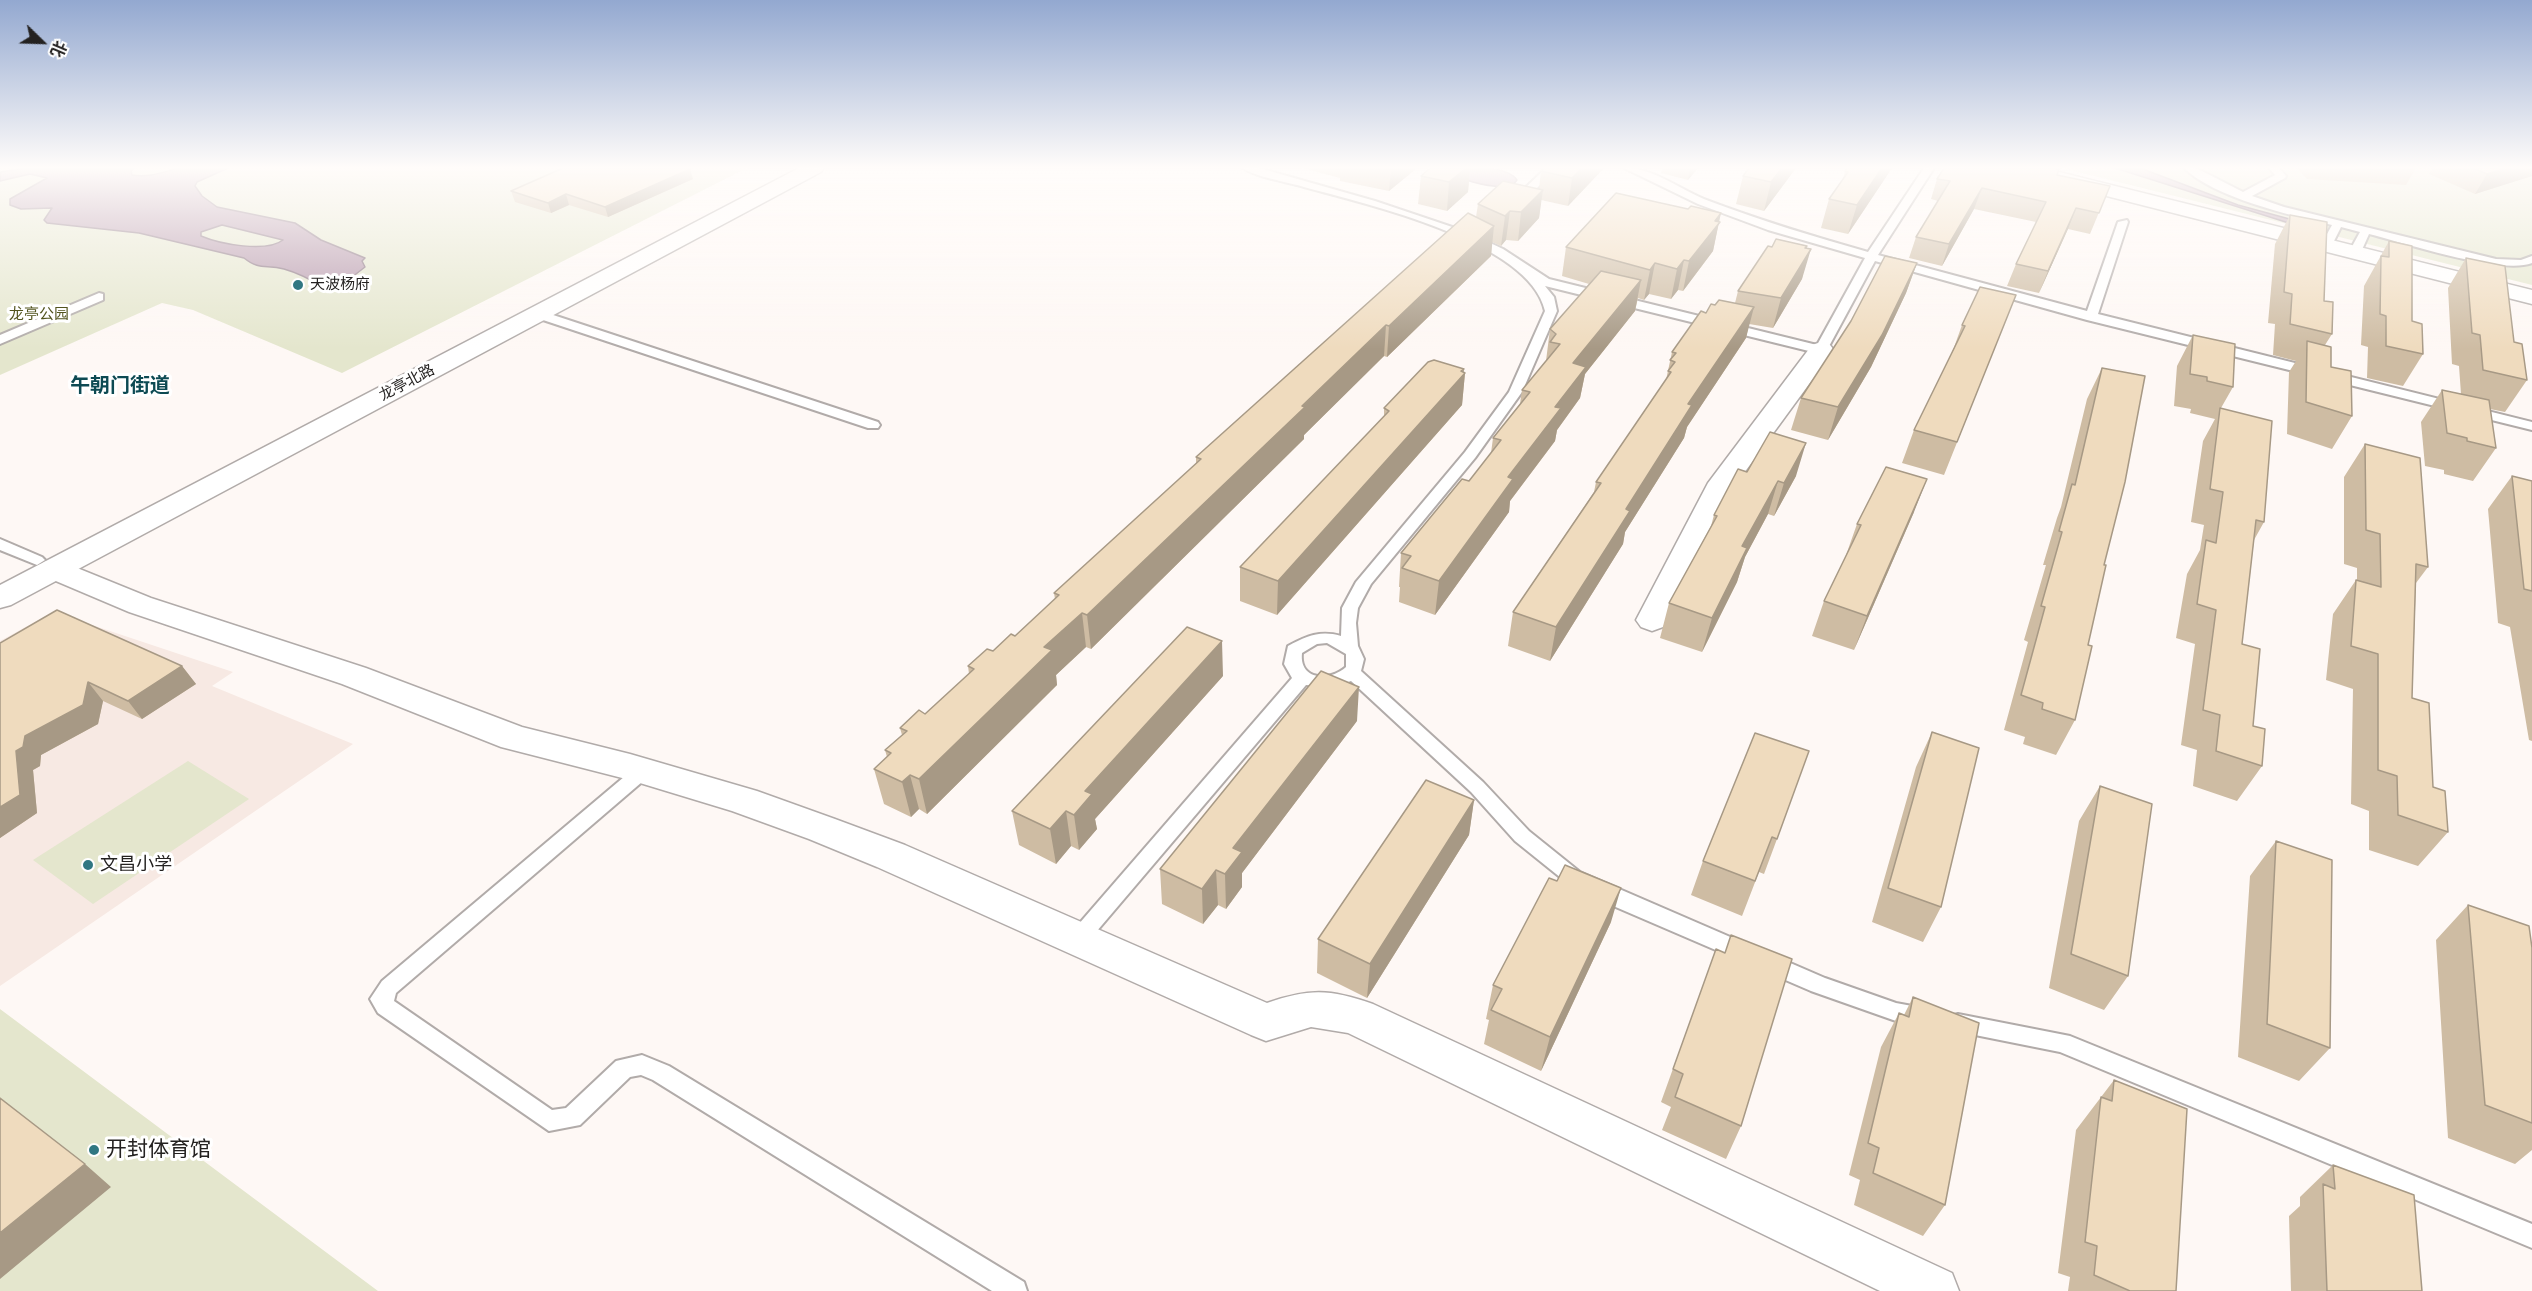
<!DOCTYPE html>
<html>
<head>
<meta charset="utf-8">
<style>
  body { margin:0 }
  #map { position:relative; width:2532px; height:1291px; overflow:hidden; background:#fef8f5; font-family:Manrope,"Noto Sans SC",sans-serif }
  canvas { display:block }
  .north { position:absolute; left:12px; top:12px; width:60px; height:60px; -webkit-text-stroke:4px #fff; paint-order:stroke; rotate:113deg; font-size:16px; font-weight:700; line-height:24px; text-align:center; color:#242221 }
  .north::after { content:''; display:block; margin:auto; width:21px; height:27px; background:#242221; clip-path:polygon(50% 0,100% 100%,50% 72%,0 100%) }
</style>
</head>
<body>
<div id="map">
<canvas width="2532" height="1291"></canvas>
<div class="north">北</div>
</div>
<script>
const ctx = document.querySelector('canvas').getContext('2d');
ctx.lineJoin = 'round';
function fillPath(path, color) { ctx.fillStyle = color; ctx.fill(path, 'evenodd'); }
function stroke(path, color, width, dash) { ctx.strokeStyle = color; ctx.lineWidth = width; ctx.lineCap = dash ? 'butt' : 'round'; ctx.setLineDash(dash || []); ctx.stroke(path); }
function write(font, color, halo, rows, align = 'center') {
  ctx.font = font + ' Manrope,"Noto Sans SC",sans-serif'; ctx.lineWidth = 6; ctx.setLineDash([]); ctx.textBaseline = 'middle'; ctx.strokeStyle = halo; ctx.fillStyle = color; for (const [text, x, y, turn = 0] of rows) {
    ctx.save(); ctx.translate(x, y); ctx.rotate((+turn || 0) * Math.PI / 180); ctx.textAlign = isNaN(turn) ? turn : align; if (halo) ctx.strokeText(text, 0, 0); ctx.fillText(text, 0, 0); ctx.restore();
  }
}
fillPath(new Path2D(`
  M53 612 233 672 212 686 353 744 0 986V641Z`), '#f7e9e3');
fillPath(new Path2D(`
  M0 168H747L342 373 193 310 162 303 0 375Z
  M2062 168H2532V285Z
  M188 761 249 799 93 904 33 860Z
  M0 1009 378 1291H0Z`), '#e4e6cd');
const water = new Path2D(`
  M28 168H134L131 171 132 175C149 178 163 172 179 168 193 164 213 168 228 168L197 182 195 186 202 196 217 207 295 223 321 240 365 258 362 261 365 267 347 281 323 287C310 279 298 273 284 269 266 264 260 271 244 258L139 233 47 223 44 220 52 208 21 209 10 205V199L47 178 30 174 0 181V172ZM222 225 283 240C266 253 220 244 201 236V232Z
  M1438 168C1457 168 1506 163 1517 180L1512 186C1488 189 1460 179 1438 168Z
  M2115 168H2140L2238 205 2319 227 2314 231Z`);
fillPath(water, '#b597ab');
stroke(water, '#8a7482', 1.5);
const lane = new Path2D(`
  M1243 168H1259L1375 201 1467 232 1503 249 1549 279 1817 345 1865 258 1768 230 1698 204 1624 168C1653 167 1682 191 1709 201 1762 221 1815 237 1868 252L1924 168H1934L1878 255 2087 311 2118 222 2127 220 2128 222 2098 314 2532 422V430L2087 320 1875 261 1827 350 1821 354 1545 286 1554 297 1557 311 1522 392 1475 458 1371 584 1358 608 1356 623 1358 646 1364 659 1361 671 1483 782 1529 831 1580 872 1825 978 1896 1003 1934 1010 1937 1017 1934 1024 1926 1026 1896 1021 1811 991 1604 902 1566 882 1515 841 1471 792 1351 681 1334 687 1306 685 1085 945 1078 947 1071 945 1068 939 1071 933 1292 678 1284 664 1288 646C1307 636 1320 630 1341 636L1342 608 1356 582 1465 452 1509 392 1545 311C1530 241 1366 204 1304 187 1288 182 1255 177 1243 168ZM1327 643 1346 654V667C1329 682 1299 680 1302 653L1317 644Z
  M1546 168H1557L1532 193H1524V189Z
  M2184 168H2196L2243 192 2275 175 2269 168H2279L2286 176 2285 178 2252 196 2284 207 2496 259 2521 260 2532 256V263C2501 275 2405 243 2369 234L2361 252 2355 255 2349 252 2360 232 2341 227 2331 247H2323L2321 245 2332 225C2290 215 2215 198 2184 168Z
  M99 293 103 294V300L0 344V335Z
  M538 310 878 422 880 425 878 428H868L534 317V311Z
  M0 539 42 557 45 560 37 565 0 550Z
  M643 764 649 766 652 771 649 776 396 993 394 1001 552 1110 566 1108 616 1061 642 1055 669 1066 1024 1282 1027 1291H992L653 1080 641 1075 630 1077 580 1125 549 1131 378 1013 370 999 382 981 637 766Z
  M1958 1014 2070 1036 2532 1224V1248L2060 1052 1950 1030 1947 1023 1950 1016Z`);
const street = new Path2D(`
  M1821 342 1830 345 1834 350 1736 484 1663 627 1652 631 1641 627 1636 620 1708 483 1812 345Z
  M55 559 151 598 366 668 522 727 630 754 757 791 835 819 905 845 1267 1003C1309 988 1331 989 1373 1004L1952 1273 1959 1291H1880L1348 1033 1311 1027 1266 1041 1251 1035 877 867 809 839 732 811 630 780 501 747 342 684 129 612 44 576 40 569 44 562Z`);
const secondary = new Path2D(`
  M799 168H824L821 172 11 605 0 608V585Z
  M2009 168H2043L2532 290V304L2012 172Z`);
stroke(lane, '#b1aba9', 4);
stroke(street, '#b1aba9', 3);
stroke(secondary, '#b1aba9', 3);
fillPath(lane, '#fff');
fillPath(street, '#fff');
fillPath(secondary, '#fff');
fillPath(new Path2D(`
  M1302 168H1417L1389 191 1340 181V178Z
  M1430 168H1470L1468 192 1447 211 1418 204 1421 176Z
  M1544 168H1604L1568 206 1541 200 1539 218 1518 241 1506 240 1501 246 1492 242 1491 256 1387 357 1384 356 1304 435V439L1091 649 1086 647 1056 675 1057 685 927 814 919 809 911 817 884 804 874 769 887 757 885 750 902 735 900 728 925 714 969 674 968 666 993 651 1015 636 1055 599 1054 593 1196 464V457L1476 217 1478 204 1539 189 1541 171Z
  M1662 168H1698L1688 180 1661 173Z
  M1749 168H1796L1764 211 1736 204 1743 176Z
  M1892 168 1848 234 1821 228 1829 199 1843 180 1845 171Z
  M2297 168H2416L2406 185 2307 179Z
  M2433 168H2532V176L2475 194 2429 174Z
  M2057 175 2110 186 2090 234 2068 229 2039 293 2007 286 2016 264 2036 222 1974 209 1942 266 1909 258 1916 237 1938 201 1931 199 1937 179Z
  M693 179 608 217 569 205 551 213 515 202 511 191Z
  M2290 215 2324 301 2332 334 2325 345 2331 367 2352 416 2332 449 2287 434 2289 372 2296 361 2273 355 2275 324 2268 323 2275 244Z
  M1719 221 1713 251 1683 291 1678 290 1671 299 1649 294 1644 300 1638 298 1635 311 1585 374 1580 398 1557 430 1555 441 1510 501 1509 512 1435 615 1399 602 1400 587H1399L1401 553 1469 481 1491 453 1493 438 1520 404 1522 390 1546 361 1550 329 1589 284 1562 276 1566 247Z
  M2389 241 2412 321 2423 354 2403 386 2367 378 2368 347 2361 345 2364 286Z
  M1807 246 1802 279 1773 328 1749 324 1746 338 1687 427 1684 438 1625 532 1623 544 1550 661 1508 646 1513 612 1594 492 1596 482 1666 380 1672 352 1706 313 1715 305 1735 303 1738 291 1772 247Z
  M2466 258 2514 342 2527 380 2505 412 2490 409 2496 448 2473 481 2444 474V470L2425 466 2421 422 2442 390 2461 394 2459 366 2452 364 2448 288Z
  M1917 263 1906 293 1871 367 1828 440 1791 430 1801 398Z
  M2016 295 1944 475 1902 463 1914 430 1952 353 1962 325Z
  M2193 335 2233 387 2221 408 2264 522 2254 540 2242 644 2253 726 2262 766 2237 801 2193 786 2197 750 2181 745 2195 644 2176 638 2187 574 2200 550 2204 525 2191 522 2203 441 2215 419 2190 413 2191 409 2174 406 2177 366Z
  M2102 368 2104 565 2088 645 2075 720 2056 755 2023 744 2025 737 2004 730 2028 642 2024 640 2046 565H2043L2057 518 2061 507 2087 399Z
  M1464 369 1463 372 1465 373 1462 405 1277 615 1240 601V567L1384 417V408Z
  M2365 444 2428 567 2416 583 2412 698 2433 787 2448 832 2418 866 2369 850V811L2351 804 2353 689 2326 680 2333 614 2356 580H2357V568L2344 564V477Z
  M1747 472 1796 476 1774 516 1768 514 1745 557 1737 582 1702 652 1660 638 1669 603 1711 526 1714 515Z
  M2512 476 2532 481V741L2529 740 2510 627 2498 623 2488 509Z
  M1914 512 1854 650 1812 636 1824 601 1845 558 1857 524Z
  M0 643 182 666 196 684 142 719 103 701 98 724 41 755 40 766 33 770 37 813 0 838Z
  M1223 676 1095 819 1097 829 1079 850 1071 846 1056 864 1019 845 1012 811Z
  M1357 721 1242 873V887L1226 909 1218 905 1203 924 1162 904 1160 869Z
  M1932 732 1941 907 1923 942 1872 922 1916 767Z
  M1755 733 1777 839 1764 874 1759 872 1742 916 1691 895 1703 861Z
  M2100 786 2128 976 2104 1010 2049 988 2079 821Z
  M1474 800 1469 835 1367 998 1317 973 1318 939Z
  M2276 841 2330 1048 2299 1081 2238 1057 2250 876Z
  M2468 905 2532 948V1150L2515 1164 2448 1138 2436 940Z
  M1611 922 1541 1071 1484 1044 1489 1020 1486 1019 1493 985Z
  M1731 935 1741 1126 1726 1159 1662 1130 1671 1107 1661 1102 1716 949 1725 953Z
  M1913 997 1945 1205 1923 1236 1854 1205 1860 1180 1849 1175 1881 1047 1899 1013 1904 1015Z
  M2114 1080 2176 1291H2068L2070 1277 2058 1273 2076 1130Z
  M2333 1165 2422 1291H2291L2289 1216 2300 1206V1197Z`), '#cebca3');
fillPath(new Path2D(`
  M1391 168H1417L1389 191Z
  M1466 168H1470L1468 192 1447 211 1449 182Z
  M1582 168H1604L1568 206 1572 178Z
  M1690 168H1698L1688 180Z
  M1782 168H1796L1764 211 1771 182Z
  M1882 168H1892L1848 234 1857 205Z
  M2507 168H2532V176L2475 194 2487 174Z
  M690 169 693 179 608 217 605 207Z
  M1982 188 1974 209 1942 266 1949 244Z
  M1543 190 1539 218 1518 241 1521 212Z
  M566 194 569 205 551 213 548 203Z
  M2076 208 2068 229 2039 293 2048 271Z
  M1510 211 1506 240 1501 246 1505 216Z
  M1721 213 1713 251 1683 291 1689 261 1715 221Z
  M1494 226 1491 256 1387 357 1389 326Z
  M1807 246 1801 265 1811 249 1802 279 1773 328 1781 298Z
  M1684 260 1678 290 1671 299 1677 269Z
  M1655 263 1649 294 1644 300 1650 270Z
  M1917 263 1906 293 1871 367 1828 440 1838 407Z
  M1641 280 1635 311 1585 374 1580 398 1557 430 1555 441 1510 501 1509 512 1435 615 1439 581 1555 407 1573 363Z
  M1754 307 1746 338 1687 427 1684 438 1625 532 1623 544 1550 661 1556 627 1688 404Z
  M1386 325 1384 356 1304 435V439L1091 649 1087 615Z
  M1464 369 1463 375 1465 373 1462 405 1277 615 1278 581Z
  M1806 443 1796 476 1774 516 1784 483Z
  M1927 479 1914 512 1854 650 1867 616Z
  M1778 481 1768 514 1745 557 1737 582 1702 652 1712 618 1742 546Z
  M1082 613 1086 647 1056 675 1057 685 927 814 919 779 1044 647Z
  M1222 641 1223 676 1095 819 1097 829 1079 850 1074 815 1085 791Z
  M182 666 196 684 142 719 128 701Z
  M88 682 103 701 98 724 41 755 40 766 33 770 37 813 0 838V807L16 751 25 736Z
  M1359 687 1357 721 1242 873V887L1226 909 1225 874 1233 848Z
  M910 775 919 809 911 817 902 782Z
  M1474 800 1469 835 1367 998 1370 964Z
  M1066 811 1071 846 1056 864 1050 829Z
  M1216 870 1218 905 1203 924 1202 889Z
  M1621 888 1611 922 1541 1071 1550 1037Z
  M85 1164 111 1187 0 1279V1233Z`), '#a79985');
const building = new Path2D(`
  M563 168H686L690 169 605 207 566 194 548 203 511 191Z
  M1430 168H1466L1449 182 1421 176Z
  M1544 168H1582L1572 178 1541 171Z
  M1749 168H1782L1771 182 1743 176Z
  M1847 168H1882L1857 205 1829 199 1848 172 1845 171Z
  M1944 168H2052L2059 169 2057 175 2110 186 2099 213 2076 208 2048 271 2016 264 2046 202 1982 188 1949 244 1916 237 1950 181 1937 179Z
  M2473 168H2507L2487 174Z
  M1503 181 1543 190 1521 212 1510 211 1505 216 1478 204Z
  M1616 193 1688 209 1691 206 1721 213 1715 221 1720 222 1689 261 1684 260 1677 269 1655 263 1650 270 1566 247Z
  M1468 213 1494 226 1389 326 1386 325 1302 406 1305 407 1087 615 1082 613 1044 647 1052 650 919 779 910 775 902 782 874 769 891 753 885 750 907 731 900 728 919 710 925 714 974 669 968 666 987 649 993 651 1011 634 1015 636 1059 595 1054 593 1201 459 1196 457Z
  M2290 215 2327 222 2324 301 2333 302 2332 334 2290 324 2292 294 2284 292Z
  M1776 239 1807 246 1805 248 1811 249 1781 298 1738 291 1768 246 1772 247Z
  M2389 241 2412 246V321L2422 324 2423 354 2386 346V316L2380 314 2381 256 2389 257Z
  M1885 256 1917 263 1882 335 1838 407 1801 398 1851 321Z
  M2466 258 2505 266 2514 342 2522 344 2527 380 2483 370 2480 335 2472 333Z
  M1601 271 1641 280 1573 363 1586 367 1555 407 1561 408 1508 477 1513 479 1439 581 1402 568 1411 556 1401 553 1462 479 1469 481 1501 440 1493 438 1530 392 1522 390 1560 344 1550 342 1556 334 1550 329Z
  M1980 287 2016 295 1957 442 1914 430 1965 326 1962 325Z
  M1719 300 1754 307 1688 404 1692 405 1626 509 1630 511 1556 627 1513 612 1601 483 1596 482 1671 372 1668 371 1675 362 1670 360 1676 353 1672 352 1701 311 1706 313 1711 304 1715 305Z
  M2193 335 2235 344 2233 387 2207 381V377L2190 374Z
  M2307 341 2331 347V367L2351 371 2352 416 2306 402Z
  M1434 360 1464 369 1461 371 1465 373 1278 581 1240 567 1389 411 1384 408 1428 362Z
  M2102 368 2145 376 2125 482 2104 565H2106L2088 645 2092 646 2075 720 2042 709 2043 703 2021 695 2045 607 2041 606 2062 532 2059 531 2072 484 2075 485Z
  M2442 390 2489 400 2496 448 2467 441V438L2447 433Z
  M2220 408 2272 421 2264 522 2256 520 2242 644 2260 649 2253 726 2265 729 2262 766 2216 751 2220 715 2203 710 2216 610 2197 604 2206 540 2216 543 2223 492 2210 489Z
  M1770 432 1806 443 1784 483 1778 481 1742 546 1747 548 1712 618 1669 603 1717 516 1714 515 1738 469 1747 472Z
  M2365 444 2420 458 2428 567 2416 564 2412 698 2429 703 2433 787 2445 791 2448 832 2398 815 2397 776 2378 770V654L2351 646 2356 580 2381 587 2380 534 2366 530Z
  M1886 467 1927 479 1867 616 1824 601 1861 525 1857 524Z
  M2512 476 2532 481V591L2524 589Z
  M57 610 182 666 128 701 88 682 83 705 25 736 23 747 16 751 20 795 0 807V643Z
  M1187 627 1222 641 1085 791 1092 794 1074 815 1066 811 1050 829 1012 811Z
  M1321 671 1359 687 1233 848 1242 852 1225 874 1216 870 1202 889 1160 869Z
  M1932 732 1979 748 1941 907 1888 888Z
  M1755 733 1809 751 1777 839 1772 837 1755 881 1703 861Z
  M1426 780 1474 800 1370 964 1318 939Z
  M2100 786 2152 804 2128 976 2071 954Z
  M2276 841 2332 860 2330 1048 2267 1024Z
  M1565 865 1621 888 1550 1037 1491 1010 1502 989 1493 985 1549 878 1557 881Z
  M2468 905 2529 926 2532 948V1123L2485 1105Z
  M1731 935 1792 959 1741 1126 1675 1097 1683 1074 1673 1069 1716 949 1725 953Z
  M1913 997 1979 1023 1945 1205 1873 1173 1879 1148 1868 1143 1899 1013 1909 1017Z
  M2114 1080 2187 1109 2176 1291H2130L2094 1275 2097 1246 2085 1242 2101 1097 2112 1101Z
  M0 1098 85 1164 0 1233Z
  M2333 1165 2414 1195 2422 1291H2327L2323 1184 2335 1189Z`);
fillPath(building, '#efdbbe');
stroke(building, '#a79985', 1.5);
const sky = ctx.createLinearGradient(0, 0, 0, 349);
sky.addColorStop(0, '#93a8d0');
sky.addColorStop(0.48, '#fffcfa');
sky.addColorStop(1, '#fffcfa00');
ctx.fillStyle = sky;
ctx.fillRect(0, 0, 2532, 349);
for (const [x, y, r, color] of [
  [298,285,6,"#307782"],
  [88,865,6,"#307782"],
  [94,1150,6,"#307782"]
]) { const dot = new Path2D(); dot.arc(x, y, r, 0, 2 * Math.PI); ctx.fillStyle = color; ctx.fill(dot); stroke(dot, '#fff', 2); }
write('15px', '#242221', '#fff', [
  ["天波杨府",310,285]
], 'left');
write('15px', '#52541e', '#fff', [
  ["龙亭公园",39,315]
]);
write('15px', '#242221', '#fff', [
  ["龙亭北路",407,383,-28]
]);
write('18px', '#242221', '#fff', [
  ["文昌小学",100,865]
], 'left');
write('bold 20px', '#0d4a53', '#fff', [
  ["午朝门街道",120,386]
]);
write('21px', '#242221', '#fff', [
  ["开封体育馆",106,1150]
], 'left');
</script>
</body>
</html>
